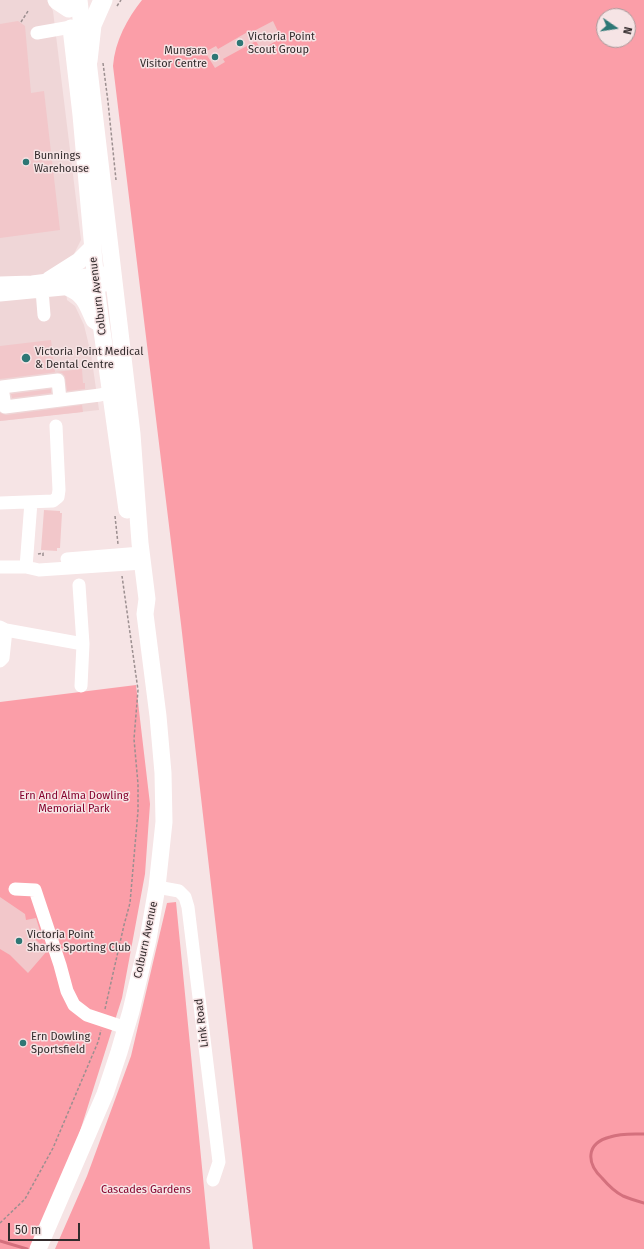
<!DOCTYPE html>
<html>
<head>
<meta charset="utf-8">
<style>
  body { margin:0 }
  #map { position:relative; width:644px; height:1249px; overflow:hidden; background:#f6e4e5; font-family:"Fira Sans",sans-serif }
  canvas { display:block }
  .north { position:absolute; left:596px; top:8px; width:40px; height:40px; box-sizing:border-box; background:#f6e4e5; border:1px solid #a89a9b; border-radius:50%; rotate:103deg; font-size:11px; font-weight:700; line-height:16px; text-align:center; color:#322b2c }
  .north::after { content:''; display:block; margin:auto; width:14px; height:18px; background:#2e7775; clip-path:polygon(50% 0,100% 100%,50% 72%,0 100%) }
  .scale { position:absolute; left:8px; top:1223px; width:72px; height:18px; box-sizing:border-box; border:2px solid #322b2c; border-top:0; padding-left:5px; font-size:12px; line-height:14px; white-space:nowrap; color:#322b2c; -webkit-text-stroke:3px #f6e4e5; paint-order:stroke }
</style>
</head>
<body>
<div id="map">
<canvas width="644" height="1249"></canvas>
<div class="north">N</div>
<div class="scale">50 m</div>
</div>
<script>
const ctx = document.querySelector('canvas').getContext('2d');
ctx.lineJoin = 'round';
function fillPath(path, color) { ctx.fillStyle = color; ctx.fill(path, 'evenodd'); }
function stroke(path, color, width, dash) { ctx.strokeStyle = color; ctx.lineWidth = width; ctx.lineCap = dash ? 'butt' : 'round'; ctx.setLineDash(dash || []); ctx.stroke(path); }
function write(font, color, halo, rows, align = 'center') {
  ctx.font = font + ' "Fira Sans",sans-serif'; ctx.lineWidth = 3; ctx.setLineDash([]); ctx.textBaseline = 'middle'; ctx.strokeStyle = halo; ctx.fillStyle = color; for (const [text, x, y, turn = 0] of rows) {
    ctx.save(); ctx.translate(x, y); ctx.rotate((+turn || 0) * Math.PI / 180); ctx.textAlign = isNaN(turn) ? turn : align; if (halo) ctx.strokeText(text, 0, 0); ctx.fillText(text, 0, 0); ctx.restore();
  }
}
fillPath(new Path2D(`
  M0 0H48L53 11 81 240 73 256 63 262 67 300 75 306 84 325 91 354 99 410 0 421Z`), '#efd6d7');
fillPath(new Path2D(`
  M142 0H644V1249H253L181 624 113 66C115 41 127 19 142 0ZM604 16H628V40H604Z
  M136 685 150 804 145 874 122 998 76 1144 30 1249H0V702Z
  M176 902 210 1249H55L87 1176 131 1056 167 903Z`), '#fb9ea8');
stroke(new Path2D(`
  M644 1134C633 1134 621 1133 610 1137 586 1143 586 1163 602 1178 608 1185 615 1192 623 1196 630 1199 637 1201 644 1203
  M0 1241 27 1249`), '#d4707d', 3);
fillPath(new Path2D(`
  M18 21 25 26 31 93 44 91 60 230 0 238V24Z
  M273 21 281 38 261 50 256 41 223 59 225 62 215 68 205 52 216 46 218 49 251 30 252 32Z
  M51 340 55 372 82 369 83 383H85V389L67 391 65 376 62 373 57 372 0 379V346Z
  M51 389V393L12 398 11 394Z
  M82 405 83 412 0 421V413L6 415Z
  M44 510 60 511V513H62L60 548H57V551L41 550Z
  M0 897 25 914 26 920 36 918 40 931 29 934 46 949 47 951 28 973 10 955 0 949Z`), '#f2c7ca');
stroke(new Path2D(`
  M117 6 121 0
  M21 22 28 11
  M103 63 108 102 116 180
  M115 516 118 544
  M38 554 43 553V558
  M105 1009 124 925 130 903 138 811V784L134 739 138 690 122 576
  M0 1223 25 1199 53 1148 98 1042 101 1030`), '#9c8f90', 1.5, [3, 2]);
stroke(new Path2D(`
  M37 33 71 27
  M0 283 32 282 104 273
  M42 290 44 315
  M0 295 115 284
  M60 400 58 380 2 387 5 407 100 395 111 392
  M0 503 53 501 58 497 59 490 56 426
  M67 559 141 553
  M0 567H26L39 570 143 563
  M26 567 31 502
  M79 585 83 644 81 686
  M0 627 6 630 83 644
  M0 661 3 658 6 630
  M157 887 179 891 185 897 188 907 219 1162 213 1180
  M15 889 35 890 60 965 67 991 74 1005 87 1015 126 1028`), '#fff', 13);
stroke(new Path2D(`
  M71 28 81 115 97 295 127 510
  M49 280 79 261 92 248
  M69 288C85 295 87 305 94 320L97 322
  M38 1249 105 1094 119 1052 131 1011 148 939 157 887 164 822 163 773 158 716 145 614 147 599 140 543 132 434 88 61 83 36 79 0`), '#fff', 17);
stroke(new Path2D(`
  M57 0 69 8
  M88 61 92 25 103 0`), '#fff', 19);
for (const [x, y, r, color] of [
  [240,43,4,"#2e7775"],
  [215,57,4,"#2e7775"],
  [26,162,4,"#2e7775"],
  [26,358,5,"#2e7775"],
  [19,941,4,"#2e7775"],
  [23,1043,4,"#2e7775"]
]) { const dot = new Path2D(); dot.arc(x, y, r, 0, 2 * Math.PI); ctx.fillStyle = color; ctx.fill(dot); stroke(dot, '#f6e4e5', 1.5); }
write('11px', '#322b2c', '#f6e4e5', [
  ["Victoria Point",248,37],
  ["Scout Group",248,50],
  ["Mungara",207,51,"right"],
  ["Visitor Centre",207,64,"right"],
  ["Bunnings",34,156],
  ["Warehouse",34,169],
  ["Victoria Point Medical",35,352],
  ["& Dental Centre",35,365],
  ["Victoria Point",27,935],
  ["Sharks Sporting Club",27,948],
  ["Ern Dowling",31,1037],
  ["Sportsfield",31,1050]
], 'left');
write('11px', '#322b2c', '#f6e4e5', [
  ["Colburn Avenue",98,296,-97],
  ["Colburn Avenue",146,940,-78],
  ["Link Road",202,1023,-97]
]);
write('11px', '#85032e', '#f6e4e5', [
  ["Ern And Alma Dowling",74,796],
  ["Memorial Park",74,809],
  ["Cascades Gardens",146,1190]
]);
</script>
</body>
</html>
